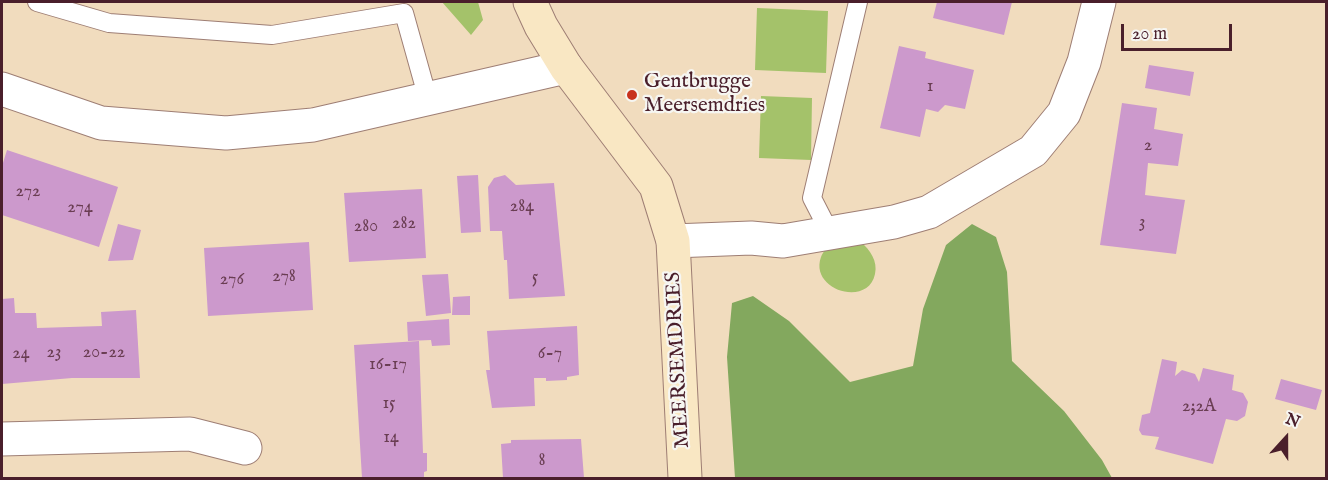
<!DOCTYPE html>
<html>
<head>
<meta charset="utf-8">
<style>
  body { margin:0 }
  #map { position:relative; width:1328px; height:480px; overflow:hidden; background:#f1dcbe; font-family:"IM FELL English",serif }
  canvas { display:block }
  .frame { position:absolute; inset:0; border:3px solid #4a1f2b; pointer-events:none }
  .north { position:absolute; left:1256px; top:408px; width:60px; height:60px; -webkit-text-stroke:4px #f6f6f2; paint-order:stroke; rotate:21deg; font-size:16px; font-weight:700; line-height:24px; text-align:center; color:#4a1f2b }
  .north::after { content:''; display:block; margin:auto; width:21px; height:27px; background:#4a1f2b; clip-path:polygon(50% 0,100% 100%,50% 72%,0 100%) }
  .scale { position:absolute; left:1121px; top:24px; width:111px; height:27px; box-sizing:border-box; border:3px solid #4a1f2b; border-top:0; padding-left:8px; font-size:18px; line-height:21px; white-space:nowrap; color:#4a1f2b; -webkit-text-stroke:4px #f6f6f2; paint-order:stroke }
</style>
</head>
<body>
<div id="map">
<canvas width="1328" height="480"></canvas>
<div class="frame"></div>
<div class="north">N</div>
<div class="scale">20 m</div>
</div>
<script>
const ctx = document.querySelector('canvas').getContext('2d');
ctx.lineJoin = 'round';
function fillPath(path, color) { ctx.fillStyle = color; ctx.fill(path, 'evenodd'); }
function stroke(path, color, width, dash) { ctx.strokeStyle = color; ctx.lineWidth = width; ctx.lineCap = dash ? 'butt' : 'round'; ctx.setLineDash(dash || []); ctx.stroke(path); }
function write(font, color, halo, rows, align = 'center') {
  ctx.font = font + ' "IM FELL English",serif'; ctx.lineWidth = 4.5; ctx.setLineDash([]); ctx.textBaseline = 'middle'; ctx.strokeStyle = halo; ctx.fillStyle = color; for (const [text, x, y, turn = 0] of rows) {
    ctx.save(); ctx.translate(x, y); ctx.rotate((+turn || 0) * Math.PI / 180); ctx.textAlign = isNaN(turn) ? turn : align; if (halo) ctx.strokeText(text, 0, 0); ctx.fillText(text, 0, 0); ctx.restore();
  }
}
fillPath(new Path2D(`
  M442 2H478L483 20 471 35Z
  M757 8 828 11 826 73 755 70Z
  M761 96 812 98 811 160 759 158Z
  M861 242C870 250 878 261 875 274 868 308 809 290 821 257 823 252 828 245 833 244 841 241 853 242 861 242Z`), '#a4c26a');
fillPath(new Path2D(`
  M972 224 996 237 1007 272 1012 361 1064 411 1102 460 1112 478H735L727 357 732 303 753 296 789 321 850 382 913 366 923 309 946 245Z`), '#83a85e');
fillPath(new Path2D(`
  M937 2H1012L1004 35 933 18Z
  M899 46 926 52 925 58 974 70 965 109 945 105 938 112 926 109 920 137 880 128Z
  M1149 65 1194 72 1190 96 1145 88Z
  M1122 103 1157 108 1154 129 1183 134 1178 166 1148 163 1145 195 1185 200 1176 254 1100 245Z
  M7 150 118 187 99 247 2 215V166Z
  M478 175 481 232 461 233 457 176Z
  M505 175 516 185 554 183 565 296 509 299 507 260H504L502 231H490L488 187 494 178Z
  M422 189 426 258 349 262 344 193Z
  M118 224 141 230 133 260 108 261Z
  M309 242 313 310 208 316 204 248Z
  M448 274 451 313 426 316 422 275Z
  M470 296V315H452L453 297Z
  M14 298 15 313H36L37 328 102 326 101 312 136 310 140 378H72L2 384V299Z
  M449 319 450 345 432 346 431 340 408 341 407 322Z
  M577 326 579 375 567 377V380L546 381V378H534L535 406 492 408 486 370H490L487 331Z
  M419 341 423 453H427V471L424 472V478H362L354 345Z
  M1162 359 1177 362 1175 376 1182 370 1195 374 1199 382 1203 368 1234 375 1232 390 1243 393 1248 402 1245 416 1237 421 1226 419 1213 464 1155 449 1159 437 1142 435 1139 430 1142 415 1150 413Z
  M1281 379 1322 390 1316 410 1275 399Z
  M581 439 584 478H503L501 444 511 443V440Z`), '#c9c');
const lane = new Path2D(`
  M37 2 109 23 272 35 404 13 428 99
  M830 233 812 198 858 2`);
const street = new Path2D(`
  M2 89 101 123 226 133 313 125 566 67
  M673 241 751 238 783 241 894 222 929 212 1033 151 1064 113 1084 62 1099 2
  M2 439 190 434 245 448`);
const secondary = new Path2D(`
  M530 2 541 26 566 67 656 186 673 241 685 478`);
stroke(lane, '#9e7e74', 20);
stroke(street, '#9e7e74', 35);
stroke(secondary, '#9e7e74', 35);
stroke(lane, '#fff', 18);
stroke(street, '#fff', 33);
stroke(secondary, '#f9e7c3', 33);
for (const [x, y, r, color] of [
  [632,95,6,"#c8321e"]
]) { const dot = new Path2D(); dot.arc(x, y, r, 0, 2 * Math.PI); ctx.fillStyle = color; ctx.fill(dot); stroke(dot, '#f6f6f2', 2); }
write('18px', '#6a3e53', null, [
  ["1",930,87],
  ["2",1148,146],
  ["272",28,192],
  ["284",522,207],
  ["274",80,208],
  ["3",1142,223],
  ["282",404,224],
  ["280",366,227],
  ["278",284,277],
  ["5",535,278],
  ["276",232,280],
  ["23",54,353],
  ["20-22",104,353],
  ["24",21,354],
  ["6-7",550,354],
  ["16-17",388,365],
  ["15",389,404],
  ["2;2A",1199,407],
  ["14",391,438],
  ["8",542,461]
]);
write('21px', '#4a1f2b', '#f6f6f2', [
  ["Gentbrugge",644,83],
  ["Meersemdries",644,107]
], 'left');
write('21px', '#4a1f2b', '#f6f6f2', [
  ["MEERSEMDRIES",679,360,-93]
]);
</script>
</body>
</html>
